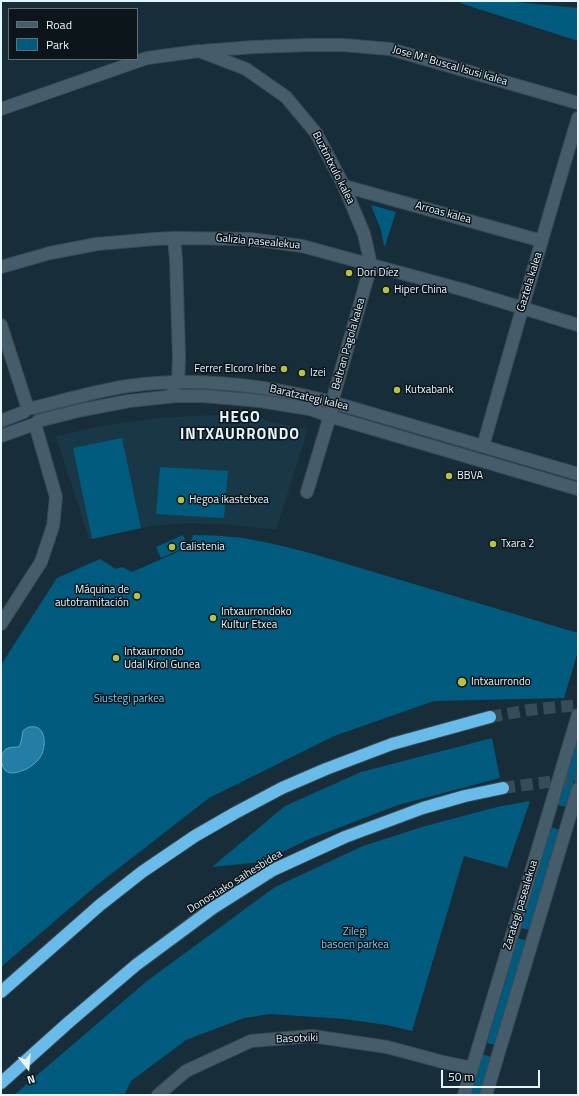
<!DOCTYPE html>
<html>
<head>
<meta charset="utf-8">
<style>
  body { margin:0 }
  #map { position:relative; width:579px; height:1096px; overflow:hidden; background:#172e3a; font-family:"Titillium Web",sans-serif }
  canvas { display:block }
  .frame { position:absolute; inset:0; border:2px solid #e7f5fd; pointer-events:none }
  .legend { position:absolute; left:8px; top:8px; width:130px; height:52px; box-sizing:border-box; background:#0b151a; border:1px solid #636f75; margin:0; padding:5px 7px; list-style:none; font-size:12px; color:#e7f5fd }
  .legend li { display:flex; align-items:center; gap:8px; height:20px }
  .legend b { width:20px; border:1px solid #636f75 }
  .north { position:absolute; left:8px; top:1048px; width:40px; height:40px; -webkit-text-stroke:3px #0b151a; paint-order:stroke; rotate:164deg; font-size:11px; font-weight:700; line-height:16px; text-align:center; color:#e7f5fd }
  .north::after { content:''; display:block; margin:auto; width:14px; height:18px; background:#e7f5fd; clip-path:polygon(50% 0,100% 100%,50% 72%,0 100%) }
  .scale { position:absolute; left:441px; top:1070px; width:99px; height:18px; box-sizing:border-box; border:2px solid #e7f5fd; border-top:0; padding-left:5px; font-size:12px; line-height:14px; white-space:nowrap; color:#e7f5fd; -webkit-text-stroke:3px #0b151a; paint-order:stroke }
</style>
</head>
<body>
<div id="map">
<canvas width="579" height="1096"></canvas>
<div class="frame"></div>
<ul class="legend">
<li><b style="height:5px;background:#455d6b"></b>Road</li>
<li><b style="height:11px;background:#005b7f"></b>Park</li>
</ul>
<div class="north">N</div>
<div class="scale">50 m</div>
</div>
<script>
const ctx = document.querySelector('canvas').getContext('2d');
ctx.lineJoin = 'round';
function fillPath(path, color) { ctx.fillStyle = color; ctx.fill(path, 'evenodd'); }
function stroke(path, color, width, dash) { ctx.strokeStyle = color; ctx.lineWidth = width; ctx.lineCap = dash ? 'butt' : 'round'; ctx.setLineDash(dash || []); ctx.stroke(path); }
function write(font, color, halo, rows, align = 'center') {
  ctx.font = font + ' "Titillium Web",sans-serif'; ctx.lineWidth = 3; ctx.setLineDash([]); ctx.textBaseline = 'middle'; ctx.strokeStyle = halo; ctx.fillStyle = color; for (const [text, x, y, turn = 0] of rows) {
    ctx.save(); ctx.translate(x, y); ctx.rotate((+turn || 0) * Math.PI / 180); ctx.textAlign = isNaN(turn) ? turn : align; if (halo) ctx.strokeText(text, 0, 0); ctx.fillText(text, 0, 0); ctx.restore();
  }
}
fillPath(new Path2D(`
  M213 415 246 419 254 417H260L269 422 308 429 276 530 233 525 190 523 151 526 89 539 56 436 101 426 157 418Z`), '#183848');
fillPath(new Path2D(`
  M463 1H505L578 8V41L460 3Z
  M371 205 396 212 385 246H384L381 230Z
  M122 438 141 528 92 539 73 448Z
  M160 467 228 471 224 518 156 514Z
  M183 535 188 546 161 558 156 547Z
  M193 535C210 535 227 536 243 538 266 542 288 547 310 553L578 633V651L564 698 434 701 334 736 209 798 97 885 1 967V665L57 578 100 559 116 569 122 567 132 572 189 547Z
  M578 737V769L566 807 558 805Z
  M492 738 500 778 398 805 307 840 262 862 212 867 285 806 361 772Z
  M530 801 507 868 464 856 412 1031 387 1025 344 1019 270 1014 244 1018 186 1040 131 1081 124 1095H14L147 981 275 887 363 846 422 827 497 807Z
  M551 827 560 830 530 930 520 928Z
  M518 938 527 941 495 1045 487 1043Z
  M482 1054 491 1057 480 1095H470Z`), '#005b7f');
const water = new Path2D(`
  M29 727C32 727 35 726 38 728 46 732 45 747 42 754 38 762 29 769 21 771 16 773 10 774 6 771 0 766 0 753 6 749 10 747 14 747 19 747L21 742 23 731Z`);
fillPath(water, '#237da7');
stroke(water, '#5ea1c1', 1);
stroke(new Path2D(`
  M490 717 529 710 578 705
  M503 788 578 778`), '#364c57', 12, [12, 6]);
const minor = new Path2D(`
  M203 51 253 47 309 45H343L390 49 578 103
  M1 109 147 58 199 51 246 69 286 97 316 133 344 186 364 234 371 265 332 402V409L307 492
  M344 186 542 241
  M1 267 50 253 97 244 155 239 174 238 250 239 302 246 464 290 578 325
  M1 325 28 409
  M173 388 178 382 179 357 176 259 174 238
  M33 408C65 400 96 391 128 386 200 376 273 386 342 405L578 474
  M1 421 24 412
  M1 436 35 424 38 421 82 410 129 401 176 396H204L260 401 310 409 329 416 578 489
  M483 446C514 337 545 227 578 118
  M1 624 41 562 53 526 56 497 35 424
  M158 1095 186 1071 251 1041 312 1036 387 1047 443 1062 472 1068
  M464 1095 578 715
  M486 1095 578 789`);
const highway = new Path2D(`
  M1 992 100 905 142 872 195 836 235 813 282 788 326 769 392 744 490 717
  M1 1083 69 1022 136 965 213 908 273 870 345 837 423 808 465 796 503 788`);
stroke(minor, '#384c56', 14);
stroke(highway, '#384c56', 14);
stroke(minor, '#455d6b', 12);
stroke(highway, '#69bce9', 12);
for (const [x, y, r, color] of [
  [349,273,4,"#b9c046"],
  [386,290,4,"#b9c046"],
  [284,369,4,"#b9c046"],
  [302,373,4,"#b9c046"],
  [397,390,4,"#b9c046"],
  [449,476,4,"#b9c046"],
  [181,500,4,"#b9c046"],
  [493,544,4,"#b9c046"],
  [172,547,4,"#b9c046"],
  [137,596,4,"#b9c046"],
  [213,618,4,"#b9c046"],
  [116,658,4,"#b9c046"],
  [462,682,5,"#b9c046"]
]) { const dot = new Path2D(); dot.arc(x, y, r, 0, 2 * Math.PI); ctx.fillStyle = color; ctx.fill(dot); stroke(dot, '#0b151a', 1.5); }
write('11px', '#e7f5fd', '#0b151a', [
  ["Jose Mª Buscal Isusi kalea",450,66,16],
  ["Buztintxulo kalea",333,168,63],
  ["Arroas kalea",443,213,15],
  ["Galizia pasealekua",258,242,5],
  ["Gaztela kalea",530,282,-73],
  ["Beltran Pagola kalea",349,344,-74],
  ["Baratzategi kalea",309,398,13],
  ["Donostiako saihesbidea",235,882,-32],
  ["Zarategi pasealekua",521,905,-73],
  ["Basotxiki",297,1039,-2]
]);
write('11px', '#e7f5fd', '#0b151a', [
  ["Dori Díez",357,273],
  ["Hiper China",394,290],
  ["Ferrer Elcoro Iribe",276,369,"right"],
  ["Izei",310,373],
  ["Kutxabank",405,390],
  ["BBVA",457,476],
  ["Hegoa ikastetxea",189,500],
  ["Txara 2",501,544],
  ["Calistenia",180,547],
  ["Máquina de",129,590,"right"],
  ["autotramitación",129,603,"right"],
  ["Intxaurrondoko",221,612],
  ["Kultur Etxea",221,625],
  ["Intxaurrondo",124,652],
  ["Udal Kirol Gunea",124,665],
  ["Intxaurrondo",471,682]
], 'left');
write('11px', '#7dc8f2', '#0b151a', [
  ["Siustegi parkea",129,699],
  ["Zilegi",355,932],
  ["basoen parkea",355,945]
]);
ctx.letterSpacing = '1px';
write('bold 15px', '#e7f5fd', '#0b151a', [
  ["HEGO",240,418],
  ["INTXAURRONDO",240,435]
]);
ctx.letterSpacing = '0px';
</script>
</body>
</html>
